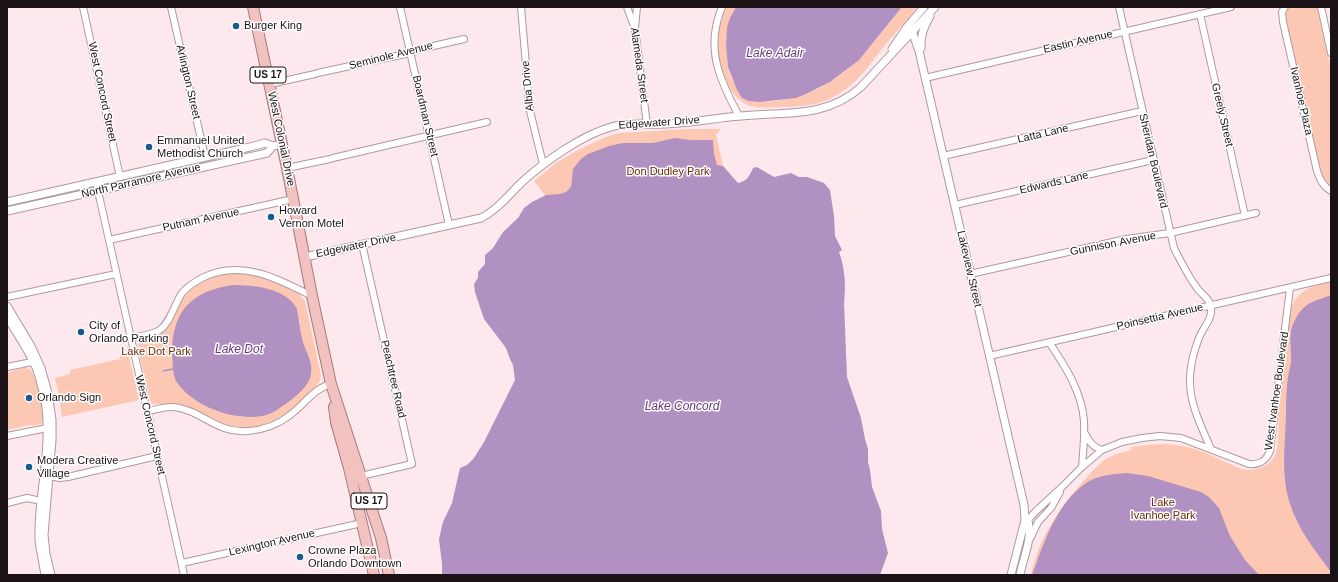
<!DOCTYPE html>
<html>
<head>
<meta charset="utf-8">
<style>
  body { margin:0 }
  #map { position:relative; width:1338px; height:582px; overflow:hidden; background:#fde8ee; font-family:Arial,sans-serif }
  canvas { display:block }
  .frame { position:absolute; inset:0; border:8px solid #1a1214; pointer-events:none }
</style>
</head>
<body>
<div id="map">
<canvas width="1338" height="582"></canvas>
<div class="frame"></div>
</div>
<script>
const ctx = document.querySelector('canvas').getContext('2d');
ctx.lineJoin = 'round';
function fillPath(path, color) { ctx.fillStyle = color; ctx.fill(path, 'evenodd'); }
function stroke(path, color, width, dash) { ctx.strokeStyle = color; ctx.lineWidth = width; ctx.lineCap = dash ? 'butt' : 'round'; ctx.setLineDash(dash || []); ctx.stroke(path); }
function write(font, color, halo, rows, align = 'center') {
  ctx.font = font + ' Arial,sans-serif'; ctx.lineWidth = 3; ctx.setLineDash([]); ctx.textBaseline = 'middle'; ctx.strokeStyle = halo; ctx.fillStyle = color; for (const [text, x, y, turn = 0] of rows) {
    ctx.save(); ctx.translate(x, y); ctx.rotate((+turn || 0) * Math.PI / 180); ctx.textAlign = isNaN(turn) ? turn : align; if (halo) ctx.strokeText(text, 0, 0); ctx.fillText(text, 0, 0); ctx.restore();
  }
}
fillPath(new Path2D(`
  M726 7H736L730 18 726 47 728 67 730 75 742 98C753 102 764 102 775 101 836 95 868 50 902 7H917C907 20 896 32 886 44 870 63 861 80 840 93 824 104 807 106 788 107 776 107 763 109 751 106 727 100 716 59 718 37 719 26 722 17 726 7Z
  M1287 7H1317L1331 69V189L1327 185 1321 174 1286 21 1285 15Z
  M688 129H721L716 135 731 201 551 203 534 181 556 163 576 151 606 137 619 133Z
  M233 272C241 273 251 272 258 275 273 279 297 288 305 301L321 376C321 382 316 384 315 390 284 416 260 439 216 422 203 417 184 407 171 404 165 403 158 405 152 404L150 400 138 349C137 333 154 339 163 331 168 326 172 316 175 310 188 287 207 276 233 272ZM233 285 260 287 297 309 303 343 270 414 262 416 240 417 197 401 184 390 174 376 172 347 174 338Z
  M1331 282V575H1031C1038 540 1057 512 1080 485 1088 476 1096 466 1106 459 1114 454 1123 452 1132 450L1131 447C1159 443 1179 442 1206 453 1218 458 1230 465 1242 469 1253 472 1268 468 1274 457 1279 448 1278 426 1279 415 1282 380 1287 344 1291 309 1298 289 1312 286 1331 282Z
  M128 352 139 400 62 417 59 395 55 378 70 374V370L120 359V354Z
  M25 367 31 370C38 382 45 409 43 422L41 424 32 426 30 425 7 430V373Z`), '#fcc8b3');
fillPath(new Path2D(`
  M736 7H902L859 60 830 82 806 94 796 98 760 102 749 101 742 98 737 90 728 67 726 47 727 27 730 18Z
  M675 138 689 140H713L714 154 717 165 723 166 738 183C747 181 749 177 753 168L757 167 774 177 791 173 799 177H807L824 183 830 190 834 216 835 236 842 250 839 252C845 268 846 286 844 303L847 377 861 418 865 439 868 449V462L870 470 872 487 881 511 882 529 888 553 880 575H442V564L439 539 443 522 452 503 460 468 467 465 474 458 484 442 515 380 513 365 510 359 506 348 484 319 475 292 474 284 478 278V272L485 264V255L493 248 503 232 518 218 524 208 532 202 546 195 560 194 566 192 571 187 573 169 581 159 588 154 609 146 623 143H653Z
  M233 285C253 285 287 288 297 309 299 320 300 331 303 342 306 353 313 361 311 374 309 387 294 398 284 405 277 410 270 415 262 416 233 421 192 406 176 381 172 373 173 362 172 354 172 311 191 291 233 285Z
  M1331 295V572C1314 549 1298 530 1289 501 1281 474 1285 444 1286 416 1286 403 1286 390 1288 377 1289 372 1290 367 1291 362 1292 348 1287 333 1295 320 1305 301 1314 302 1331 295Z
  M1127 473 1148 476 1201 492 1209 497 1219 508 1230 536 1238 549 1245 560 1259 575H1032C1033 570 1036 566 1037 561 1048 532 1062 496 1091 480 1102 475 1115 474 1127 473Z`), '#b190c2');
stroke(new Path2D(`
  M163 371 173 369`), '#b190c2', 1.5);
const minor = new Path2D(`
  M83 7 120 177
  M171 7 205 157
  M400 7 449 225
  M521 7 530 111 543 164
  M627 7 635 29 647 125
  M722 7C705 48 719 79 739 116
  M1119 7 1174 248C1181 262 1188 276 1197 288 1201 294 1211 300 1211 307 1213 319 1203 327 1199 338 1181 384 1192 406 1211 449
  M1285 7 1282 12 1283 22 1317 171C1320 180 1323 186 1331 191
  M1321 7 1331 53
  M1200 14 1245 216
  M635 28 637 7
  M318 73 405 54 416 50 464 39
  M925 78 1231 7
  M270 84 315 74
  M943 156 1142 111
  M333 158 487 122
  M287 168 330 159
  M96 182 184 575
  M955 205 1153 160
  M109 240 293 199
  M970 274 1126 239 1170 233 1256 213
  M7 297 116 274
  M131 338C140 336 150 335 158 331 169 326 175 303 182 293 188 286 196 281 204 277 242 259 279 279 312 296
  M1049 342C1065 366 1082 392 1084 421 1085 436 1083 452 1082 467
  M989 356 1331 278
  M7 367 37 361
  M147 411C156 410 165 406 174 407 202 410 216 434 248 431 263 430 279 424 290 415 304 405 314 388 331 384
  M1084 432C1089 441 1092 447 1102 450
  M7 436 47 428
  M49 476 60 478 68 477 157 456
  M361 476 412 464 362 244
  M7 503 27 498 41 501
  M1025 523 1036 511 1062 487 1082 467 1102 450 1122 442 1142 438 1160 436 1181 438 1249 464C1260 465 1266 461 1270 451L1290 288
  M1030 539 1038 522 1051 508 1060 492
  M182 563 362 523`);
const tertiary = new Path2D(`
  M907 27 913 34 919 51 1024 505 1025 520 1011 575
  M921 48C920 36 924 27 930 16
  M892 49 907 27 924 7
  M7 202 250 147 265 143 273 146 282 144
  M7 211 267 153 273 146
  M305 257 481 218C497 210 510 194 522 182 544 162 582 135 611 127 628 122 646 125 663 124 689 123 715 118 741 116 785 111 825 119 861 87L935 7
  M7 306 31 346 41 368 48 393 52 420V440L44 535 46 554 51 575
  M7 317C17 334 30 352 37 370 42 386 47 404 47 421 49 457 40 492 39 528V541L45 575
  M1020 575C1023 557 1034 537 1027 518`);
const trunk = new Path2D(`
  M253 7 287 168 312 296 331 384 381 538 389 575
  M334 407 336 422 349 468 374 575`);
stroke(minor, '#b0989f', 8);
stroke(tertiary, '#b0989f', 9);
stroke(trunk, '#a47a7a', 12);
stroke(minor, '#fff', 6);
stroke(tertiary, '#fff', 7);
stroke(trunk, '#f2c2c0', 10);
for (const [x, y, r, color] of [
  [236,26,4,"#165b90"],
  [149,147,4,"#165b90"],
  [271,217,4,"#165b90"],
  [81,332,4,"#165b90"],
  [29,398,4,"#165b90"],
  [29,467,4,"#165b90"],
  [300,557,4,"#165b90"]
]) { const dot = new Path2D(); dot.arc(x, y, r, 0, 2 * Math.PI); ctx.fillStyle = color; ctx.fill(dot); stroke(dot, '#fff', 1.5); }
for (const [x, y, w] of [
  [268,75,36],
  [369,501,36]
]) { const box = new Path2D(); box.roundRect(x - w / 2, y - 8, w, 16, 3); ctx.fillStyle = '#fff'; ctx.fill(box); stroke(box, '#1a1214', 1); }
write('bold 10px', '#1a1214', null, [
  ["US 17",268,75],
  ["US 17",369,501]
]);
write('11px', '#1a1214', '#fff', [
  ["Burger King",244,26],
  ["Emmanuel United",157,141],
  ["Methodist Church",157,154],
  ["Howard",279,211],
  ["Vernon Motel",279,224],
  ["City of",89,326],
  ["Orlando Parking",89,339],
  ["Orlando Sign",37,398],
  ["Modera Creative",37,461],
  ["Village",37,474],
  ["Crowne Plaza",308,551],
  ["Orlando Downtown",308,564]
], 'left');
write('11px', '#1a1214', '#fff', [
  ["Eastin Avenue",1078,42,-13],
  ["Seminole Avenue",391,56,-14],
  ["Alameda Street",639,65,82],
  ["Arlington Street",188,82,77],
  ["Alba Drive",528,86,-95],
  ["West Concord Street",102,92,78],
  ["Ivanhoe Plaza",1301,101,77],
  ["Greely Street",1222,115,77],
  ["Boardman Street",425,116,77],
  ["Edgewater Drive",659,123,-4],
  ["Latta Lane",1043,134,-13],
  ["West Colonial Drive",281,139,78],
  ["Sheridan Boulevard",1153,161,77],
  ["North Parramore Avenue",141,181,-13],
  ["Edwards Lane",1054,183,-13],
  ["Putnam Avenue",201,220,-12],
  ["Gunnison Avenue",1113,244,-11],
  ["Edgewater Drive",356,246,-12],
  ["Lakeview Street",969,269,77],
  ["Poinsettia Avenue",1160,317,-13],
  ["Peachtree Road",393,379,77],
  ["West Ivanhoe Boulevard",1277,391,-82],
  ["West Concord Street",150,425,77],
  ["Lexington Avenue",272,543,-13]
]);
write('11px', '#6e2701', '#fff', [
  ["Don Dudley Park",668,172],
  ["Lake Dot Park",156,352],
  ["Lake",1163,503],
  ["Ivanhoe Park",1163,516]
]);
write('italic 12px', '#643a79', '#fff', [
  ["Lake Adair",775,54],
  ["Lake Dot",239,350],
  ["Lake Concord",682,407]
]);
</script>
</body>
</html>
